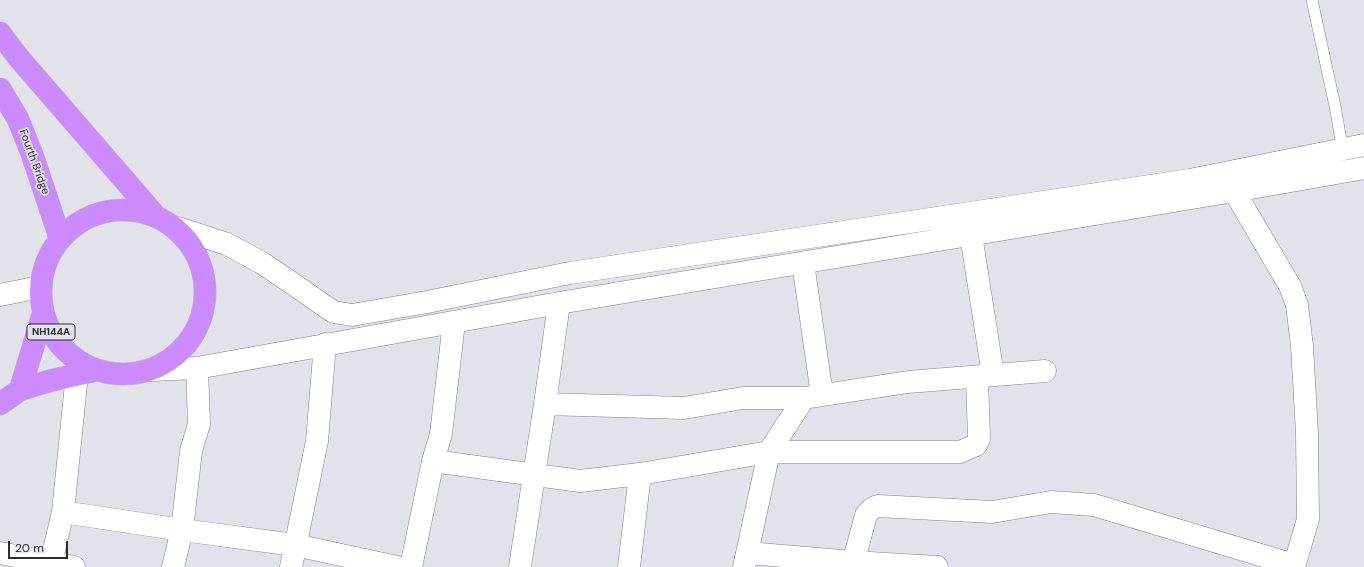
<!DOCTYPE html>
<html>
<head>
<meta charset="utf-8">
<style>
  body { margin:0 }
  #map { position:relative; width:1364px; height:567px; overflow:hidden; background:#e2e2eb; font-family:"DM Sans",sans-serif }
  canvas { display:block }
  .scale { position:absolute; left:8px; top:541px; width:60px; height:18px; box-sizing:border-box; border:2px solid #2c2c30; border-top:0; padding-left:5px; font-size:12px; line-height:14px; white-space:nowrap; color:#2c2c30; -webkit-text-stroke:3px #e2e2eb; paint-order:stroke }
</style>
</head>
<body>
<div id="map">
<canvas width="1364" height="567"></canvas>
<div class="scale">20 m</div>
</div>
<script>
const ctx = document.querySelector('canvas').getContext('2d');
ctx.lineJoin = 'round';
function stroke(path, color, width, dash) { ctx.strokeStyle = color; ctx.lineWidth = width; ctx.lineCap = dash ? 'butt' : 'round'; ctx.setLineDash(dash || []); ctx.stroke(path); }
function write(font, color, halo, rows, align = 'center') {
  ctx.font = font + ' "DM Sans",sans-serif'; ctx.lineWidth = 3.5; ctx.setLineDash([]); ctx.textBaseline = 'middle'; ctx.strokeStyle = halo; ctx.fillStyle = color; for (const [text, x, y, turn = 0] of rows) {
    ctx.save(); ctx.translate(x, y); ctx.rotate((+turn || 0) * Math.PI / 180); ctx.textAlign = isNaN(turn) ? turn : align; if (halo) ctx.strokeText(text, 0, 0); ctx.fillText(text, 0, 0); ctx.restore();
  }
}
const lane = new Path2D(`
  M1312 0 1335 106 1343 152`);
const street = new Path2D(`
  M1234 191 1290 286 1297 305 1302 346 1307 433 1308 519 1294 567
  M178 228 227 244 262 263 299 288 326 307 334 312 352 315 427 302 570 273 1190 180 1364 145
  M971 235 993 375
  M803 263 822 395
  M0 295 40 287
  M151 370 197 368 559 303 1234 191 1364 168
  M545 404 684 408 743 398H804L908 382 1045 371
  M433 461 580 481 640 474 769 452H960L976 445 979 439 977 377
  M63 512 182 530 295 545 397 567
  M0 553 74 567
  M748 553 853 562 937 567
  M50 567 63 512 77 374
  M173 567 182 530 191 451 199 424 197 368
  M291 567 317 441 325 344
  M411 567 433 461 441 434 454 322
  M520 567 545 404 559 303
  M629 567 640 474
  M744 567 769 452 804 398
  M852 567 866 515C870 510 872 508 878 506L992 512 1051 502 1094 505 1294 565`);
const highway = new Path2D(`
  M0 33 18 57 153 213
  M0 89 18 119 32 154 60 238
  M41 292a82 82 0 1 1 164 0a82 82 0 1 1-164 0Z
  M20 390 43 314
  M0 404 20 390 49 381 97 370`);
stroke(lane, '#7f8087', 12);
stroke(street, '#7f8087', 23);
stroke(highway, '#c0c0c1', 23);
stroke(lane, '#fff', 11);
stroke(street, '#fff', 22);
stroke(highway, '#cc8bfc', 22);
for (const [x, y, w] of [
  [51,332,48]
]) { const box = new Path2D(); box.roundRect(x - w / 2, y - 8, w, 16, 3); ctx.fillStyle = '#e2e2eb'; ctx.fill(box); stroke(box, '#2c2c30', 1); }
write('bold 10px', '#2c2c30', null, [
  ["NH144A",51,332]
]);
write('11px', '#2c2c30', '#e2e2eb', [
  ["Fourth Bridge",34,162,70]
]);
</script>
</body>
</html>
